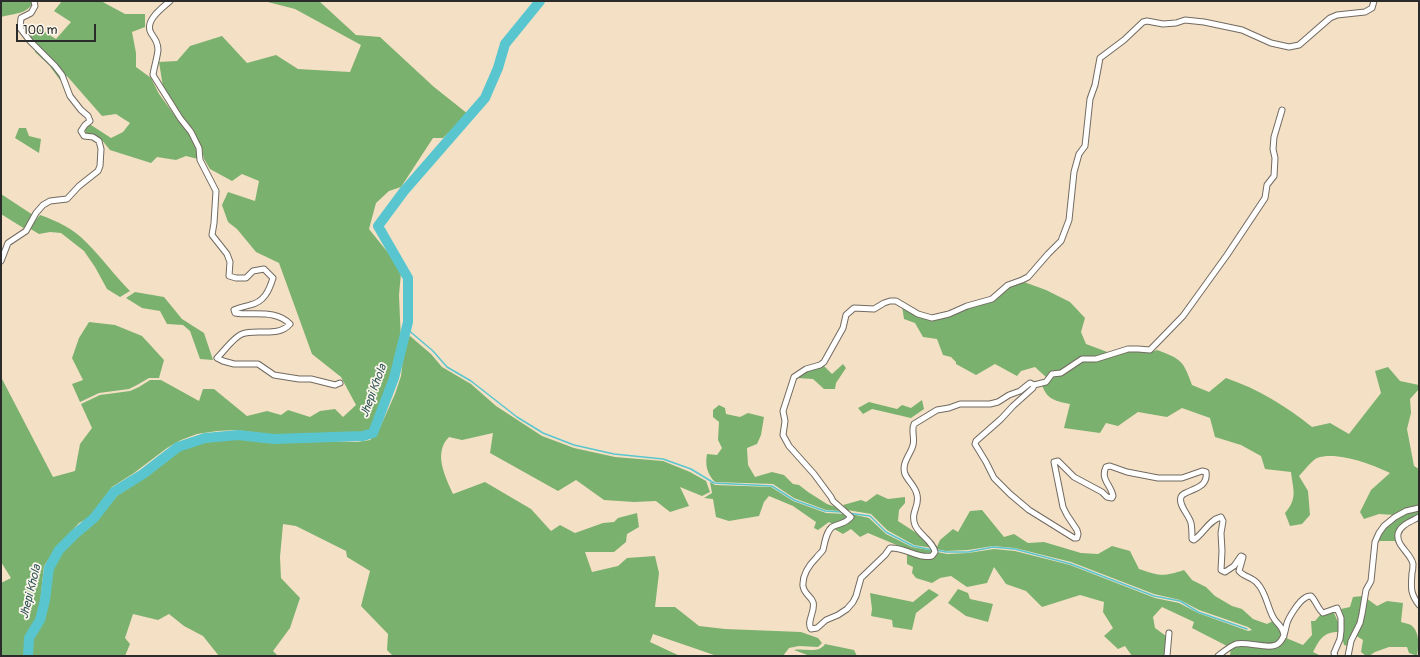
<!DOCTYPE html>
<html>
<head>
<meta charset="utf-8">
<style>
  body { margin:0 }
  #map { position:relative; width:1420px; height:657px; overflow:hidden; background:#f4e0c5; font-family:Pangolin,sans-serif }
  canvas { display:block }
  .frame { position:absolute; inset:0; border:2px solid #2b2b2b; pointer-events:none }
  .scale { position:absolute; left:16px; top:24px; width:80px; height:18px; box-sizing:border-box; border:2px solid #2b2b2b; border-top:0; padding-left:5px; font-size:12px; line-height:14px; white-space:nowrap; color:#2b2b2b; -webkit-text-stroke:3px #fbf7ec; paint-order:stroke }
</style>
</head>
<body>
<div id="map">
<canvas width="1420" height="657"></canvas>
<div class="frame"></div>
<div class="scale">100 m</div>
</div>
<script>
const ctx = document.querySelector('canvas').getContext('2d');
ctx.lineJoin = 'round';
function fillPath(path, color) { ctx.fillStyle = color; ctx.fill(path, 'evenodd'); }
function stroke(path, color, width, dash) { ctx.strokeStyle = color; ctx.lineWidth = width; ctx.lineCap = dash ? 'butt' : 'round'; ctx.setLineDash(dash || []); ctx.stroke(path); }
function write(font, color, halo, rows, align = 'center') {
  ctx.font = font + ' Pangolin,sans-serif'; ctx.lineWidth = 3.5; ctx.setLineDash([]); ctx.textBaseline = 'middle'; ctx.strokeStyle = halo; ctx.fillStyle = color; for (const [text, x, y, turn = 0] of rows) {
    ctx.save(); ctx.translate(x, y); ctx.rotate((+turn || 0) * Math.PI / 180); ctx.textAlign = isNaN(turn) ? turn : align; if (halo) ctx.strokeText(text, 0, 0); ctx.fillText(text, 0, 0); ctx.restore();
  }
}
fillPath(new Path2D(`
  M1 1H34C27 15 15 13 1 17Z
  M62 1H101L125 14H145V27L132 32 136 53V67L151 78 159 94 190 136 198 153V159L186 156 176 160 157 157 151 163 110 150 101 139 85 133 86 126 91 125 111 138 123 132 130 123 116 114 102 116 67 76 60 80 49 65 35 52V43L29 36 38 28 56 39 71 22 54 11Z
  M264 1H319L356 35 380 37 434 87 468 114 443 138H433L401 187 389 191 376 203 369 229 389 254 401 273 399 295 401 342 391 380 379 405 371 430 355 433 274 435 236 430 217 431 197 434 181 440 167 448 134 473 112 487 92 516 79 523 57 547 44 566 40 604 37 617 27 637 25 656H1V583L11 578 1 562V377L53 477 75 471 80 444 92 428 81 404 100 395 130 391 139 387 150 380H161L199 401 203 389H214L247 416 267 411 281 415 288 410 310 417 320 411 335 409 343 417 356 405 341 377 312 354 279 263 256 252 237 229 228 222 222 205 228 192 255 201 259 181 242 174 232 181 210 169 204 159 201 146 193 129 181 115 163 87 159 62 177 61 190 46 222 36 247 63 276 55 298 69 350 72 361 45 295 9Z
  M19 128H26L29 136 41 139 39 153 15 138Z
  M1 194 33 215 25 229 1 214Z
  M40 215C57 221 74 229 87 243 102 258 115 276 130 291L120 297 107 289 95 267 84 251 61 233 50 232 39 234 29 228Z
  M1024 282 1046 290 1070 302 1085 318 1081 332 1086 344 1110 353 1096 358 1081 357 1062 372 1047 378 1035 367 1021 371 1017 376 995 364 976 375 956 364V362L951 357 943 355 937 339 923 337 915 323 904 319 902 306 912 312 943 318 954 315 969 307 993 300 1010 287Z
  M135 292 164 297 182 319 204 333 213 360 200 359 190 331 183 325 167 324 160 311 142 308 126 298Z
  M89 322 115 325 142 336 164 360 159 378H149L137 385 129 389 99 393 80 402 72 384 83 380 72 358 79 338Z
  M410 336 431 354 442 367 471 384 496 406 542 436 574 448 615 457 663 461 690 472 706 481 710 492 702 496 680 487 689 506 670 512 656 501 634 502 604 500 576 480 558 491 490 453 493 433 462 440 449 437C433 453 445 476 453 494L485 482 531 509 551 531 560 525 575 533 603 523 614 522 618 518 637 513 639 527 627 534 626 542 614 552H585L592 572 618 566 627 558 655 556 659 573 655 607H675L699 626 725 629 801 632 818 638 822 643 818 647 799 646 789 648 783 656H724L714 655 653 634 650 642 680 656H393L387 650 388 634 361 606 370 571 347 557 346 551 296 526 283 524 280 557 281 578 300 598 290 628 273 651 278 656H219L203 636 184 626 169 614 158 620 133 614 125 638 130 644 125 656H32V638L43 619 52 569 61 549 77 534 97 519 118 495 144 478 163 464 182 448 206 442 232 438 277 442 307 441 357 442 370 440 378 432 395 394 401 376 405 342Z
  M1157 350C1181 359 1183 360 1192 385L1209 392 1226 378C1258 389 1286 406 1312 427L1330 423 1349 434 1381 393 1375 371 1388 367 1400 381 1419 385V389L1410 399 1411 413 1407 429 1414 466 1419 469V506L1395 515 1379 514 1364 519 1360 512 1371 490 1390 473C1371 464 1337 451 1317 458 1311 461 1304 471 1299 476L1308 491 1310 515 1302 524 1290 526 1285 513C1298 498 1293 490 1291 472L1265 469 1261 456 1241 445 1215 437 1210 418 1182 408 1167 417 1138 412 1118 426 1106 423 1100 433 1064 428 1070 404C1056 401 1047 400 1042 385L1048 383 1053 376 1082 360H1097L1131 351H1140L1149 353Z
  M843 364 846 368 836 383 835 389H824L813 379 797 378 803 373 824 366 832 374Z
  M922 400 924 409 911 418 872 409 863 414 858 408 869 402 897 409 902 405 911 408Z
  M719 405 725 408 726 414 740 417 748 413 764 417 761 435 757 444 747 448 748 465 755 477 772 472 784 475 793 484 799 485 808 492 827 504 836 507 840 511 826 510 794 498 773 484 715 482C707 474 705 465 707 454L717 455 722 448 718 440 719 422 713 417V410Z
  M710 482 715 485 771 487 793 501 826 513 846 514 850 518 834 525 829 522 818 530 814 528 816 522 793 506 769 496 764 502 759 516 729 521 716 517 713 499 704 498 712 493Z
  M877 494 888 499 905 497V503L899 510 898 521 918 534 932 548 914 545 887 530 871 514 847 510 843 505 861 500 866 502Z
  M1419 509V515L1407 521 1396 541H1378C1386 518 1398 516 1419 509Z
  M982 510 1004 537 1014 534 1028 543 1044 542 1081 553 1098 554 1112 546 1130 551 1139 569C1160 576 1163 577 1184 570L1192 580 1206 587 1215 596 1232 606 1242 609 1253 619 1267 624 1273 621 1281 629V638L1274 645C1256 643 1244 638 1227 646L1192 628 1194 622 1162 607 1153 617 1155 628 1166 636 1167 651 1165 656H1132L1125 646 1118 649 1104 636 1113 628 1103 612 1104 602 1080 595 1042 607 1026 591 1006 584 994 567 987 583 967 587 951 576 940 578 932 583 916 578 912 573 913 567 907 564V553L918 557 937 552 947 554 968 553 994 549 1015 551 1070 565 1155 598 1179 603 1198 613 1248 631 1252 630 1248 627 1199 610 1180 600 1154 594 1071 562 1015 548 993 546 968 550 946 551 936 549 940 540 953 529 958 532 970 511Z
  M851 514 869 518 886 534 912 547 934 551 931 554H918L868 533 860 537 851 529 843 534 834 529 849 523 853 518Z
  M929 589 939 595 916 613 912 630 893 627 892 620 871 616 872 609 870 593 913 602Z
  M958 589 968 593 970 599 993 604 988 622 966 616 948 603Z
  M1363 596 1359 622 1353 631 1348 646 1344 645C1341 635 1343 620 1341 609L1350 607 1353 597Z
  M1366 598 1377 606 1387 601 1403 603 1401 622C1404 623 1409 624 1411 625 1420 632 1419 646 1417 656L1409 653 1407 647H1389L1375 652 1369 656H1366L1361 652 1363 640 1355 635Z
  M1330 613H1334L1338 622 1339 632C1323 632 1320 639 1313 652L1321 656 1230 655 1231 648 1238 645 1274 647 1286 638 1303 645 1312 635 1311 621H1315L1321 614 1324 615Z
  M825 644 854 650 857 656H810L794 650C804 648 819 654 825 644Z`), '#7bb16e');
stroke(new Path2D(`
  M406 328 433 351 447 367 471 381 517 417 543 433 574 445 614 454 663 459 691 469 714 483 772 486 794 500 825 511 842 512
  M848 513 870 516 886 532 913 546 932 550
  M936 550 946 552H968L993 547 1015 549 1071 564 1154 596 1180 601 1198 612 1247 629`), '#59c6cf', 1.5);
stroke(new Path2D(`
  M28 656 29 638 40 620 45 600 49 568 59 550 75 534 94 518 114 492 143 474 178 447 205 438 238 435 274 439 363 436 373 433 394 378 408 322V278L378 226 404 191 485 98 498 68 505 44 540 1`), '#59c6cf', 10);
const street = new Path2D(`
  M170 1C162 8 144 21 151 33 155 39 158 43 158 50 157 59 154 67 153 75L180 118 191 132 199 148 200 160 216 191 214 223 212 235 227 254 230 262 229 276 236 278H246L253 271 264 269 273 278C269 291 264 302 250 305 244 307 240 307 234 310L235 313C254 316 275 309 290 324 278 338 256 328 242 334 234 337 224 351 217 358L223 361 234 364H258L274 375 299 379H311L335 385 340 383
  M1 261 8 243 26 231 36 213 43 205 50 201 67 199 79 186 98 171 100 166 101 149 99 141 93 137 84 136 81 131 85 125 90 121 88 116 81 110 70 96 62 75 55 66 30 41 20 28 21 18 31 13 35 6 34 1
  M1034 385 1046 382 1052 374 1061 373 1082 359H1096L1128 349H1138L1150 350 1183 316 1227 255 1265 198 1267 185 1274 176 1275 158 1273 149 1274 137 1282 110
  M1419 517C1412 521 1400 525 1398 534 1396 546 1411 553 1413 564 1413 567 1413 570 1412 573 1411 588 1410 593 1419 605
  M1284 636C1283 625 1277 625 1273 617 1267 606 1266 592 1257 583 1252 577 1244 577 1239 571L1243 557 1241 556 1234 566 1225 572 1221 570 1222 551 1221 533 1223 521 1221 517C1209 520 1204 533 1194 540L1192 539C1192 534 1192 528 1191 523 1189 515 1178 505 1181 497 1184 489 1209 491 1206 472L1202 471 1182 478H1158L1127 472 1110 466 1106 467C1100 479 1111 485 1113 496L1112 498 1107 497 1102 492 1074 477 1058 461 1054 462 1063 507 1067 515 1077 530 1078 534 1077 538H1074L1029 510 1010 494 994 478 986 462 975 444 976 441 1001 419 1013 406 1033 388 1034 385 1030 383 1020 391 1009 395 998 402 990 404H960L949 408 937 410 914 424C911 430 915 438 913 445 911 454 901 463 905 474 908 481 916 487 917 495 920 506 910 512 915 525 919 535 933 541 935 552L932 556C917 559 905 547 890 548L885 555 861 578 856 596 853 602 847 609 838 615 826 620 817 628 811 629C806 621 816 611 813 602 811 596 804 594 803 586 802 574 809 565 817 557 819 554 822 552 823 550 825 542 826 532 832 527 839 523 844 525 851 517L833 501 831 497 814 474 789 446 783 435 785 421 783 411 794 377 806 369 820 365 824 362 843 328 846 315 854 308 874 309 884 303 890 301H896L918 314 932 318 949 314 967 306 992 299 1008 285 1022 280 1028 277 1048 254 1061 241 1069 220 1074 172 1079 154 1085 146 1090 99 1095 85 1100 58 1124 40 1143 22 1147 21 1163 24 1176 23 1185 20 1204 22 1242 30 1271 43 1289 47 1299 45 1330 18 1337 15 1365 12 1372 8 1374 1
  M1167 656 1169 633
  M1218 656C1223 652 1230 646 1236 644 1248 641 1271 651 1279 643 1285 638 1285 630 1287 623 1289 617 1299 601 1305 598 1306 597 1309 596 1311 596 1316 601 1318 609 1323 613L1337 608 1341 618V631L1340 639 1334 653 1335 656
  M1348 656 1351 641 1360 623 1362 614 1366 590 1371 581 1375 542 1379 533 1384 526 1395 517 1406 511 1419 508`);
stroke(street, '#716a61', 7);
stroke(street, '#fff', 5);
write('italic 12px', '#395a5c', '#fbf7ec', [
  ["Jhepi Khola",374,391,-70],
  ["Jhepi Khola",31,592,-76]
]);
</script>
</body>
</html>
